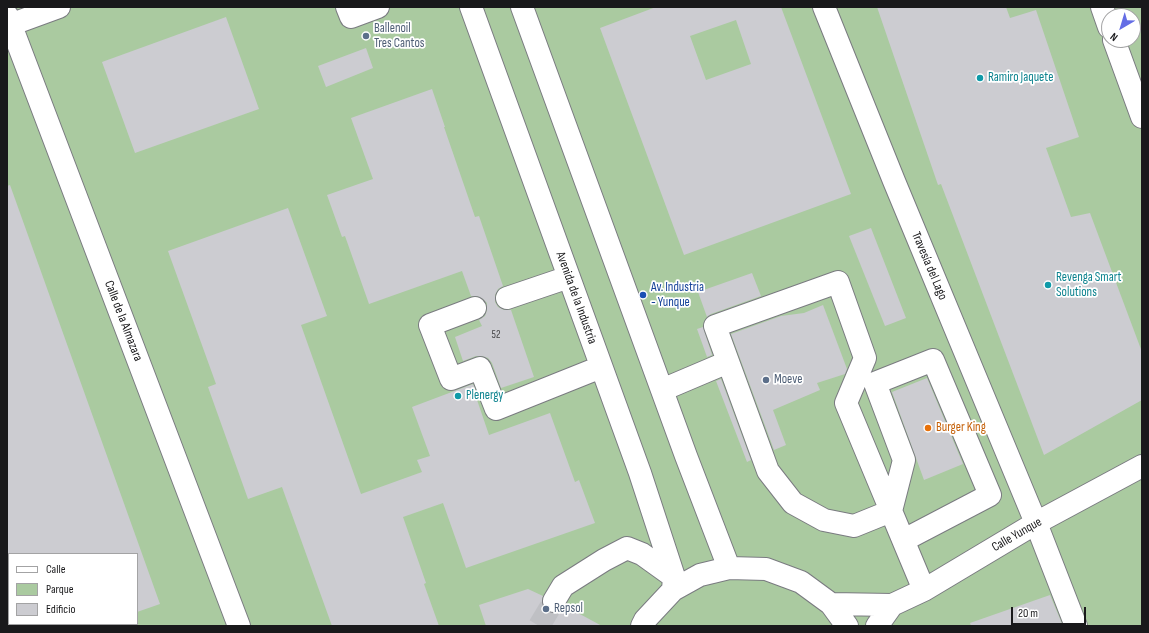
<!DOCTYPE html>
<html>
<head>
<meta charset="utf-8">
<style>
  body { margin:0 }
  #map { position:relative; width:1149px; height:633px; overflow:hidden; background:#e8eaee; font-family:"Sofia Sans Condensed",sans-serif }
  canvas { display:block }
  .frame { position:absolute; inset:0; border:8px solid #19191b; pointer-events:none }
  .legend { position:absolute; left:8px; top:553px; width:130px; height:72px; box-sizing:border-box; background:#fff; border:1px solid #a3a3a4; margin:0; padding:5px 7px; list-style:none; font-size:12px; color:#19191b }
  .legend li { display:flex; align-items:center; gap:8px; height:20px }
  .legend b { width:20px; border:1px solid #a3a3a4 }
  .north { position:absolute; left:1101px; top:8px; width:40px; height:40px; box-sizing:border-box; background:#fff; border:1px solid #a3a3a4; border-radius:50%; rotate:218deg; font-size:11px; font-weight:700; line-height:16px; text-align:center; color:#19191b }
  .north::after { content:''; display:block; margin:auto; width:14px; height:18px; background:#646de5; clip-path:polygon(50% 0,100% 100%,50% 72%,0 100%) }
  .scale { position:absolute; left:1011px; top:607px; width:75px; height:18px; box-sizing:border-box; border:2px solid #19191b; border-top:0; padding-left:5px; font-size:12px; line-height:14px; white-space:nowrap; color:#19191b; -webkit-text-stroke:3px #fff; paint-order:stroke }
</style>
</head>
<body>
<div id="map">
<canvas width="1149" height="633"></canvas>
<div class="frame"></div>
<ul class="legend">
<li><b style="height:5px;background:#fff"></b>Calle</li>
<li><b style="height:11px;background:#aacaa0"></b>Parque</li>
<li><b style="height:11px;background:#ccccd1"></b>Edificio</li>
</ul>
<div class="north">N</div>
<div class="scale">20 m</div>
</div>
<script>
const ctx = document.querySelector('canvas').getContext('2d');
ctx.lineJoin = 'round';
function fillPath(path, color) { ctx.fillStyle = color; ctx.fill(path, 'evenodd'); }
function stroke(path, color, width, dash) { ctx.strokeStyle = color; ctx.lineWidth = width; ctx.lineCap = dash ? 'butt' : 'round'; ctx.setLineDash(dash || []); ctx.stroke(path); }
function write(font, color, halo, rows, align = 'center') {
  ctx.font = font + ' "Sofia Sans Condensed",sans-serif'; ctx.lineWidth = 3.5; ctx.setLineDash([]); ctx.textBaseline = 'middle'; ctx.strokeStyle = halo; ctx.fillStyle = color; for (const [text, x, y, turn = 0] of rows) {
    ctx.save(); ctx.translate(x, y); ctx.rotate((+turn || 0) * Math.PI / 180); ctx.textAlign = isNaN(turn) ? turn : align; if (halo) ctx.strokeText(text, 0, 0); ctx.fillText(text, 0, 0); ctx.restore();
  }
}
fillPath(new Path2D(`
  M7 7H1142V626H7ZM1109 16H1133V40H1109ZM9 554H137V624H9Z`), '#aacaa0');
fillPath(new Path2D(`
  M656 7H781L851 194 684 255 600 28ZM736 20 751 64 706 80 690 36Z
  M877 7H1006L1010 18 1036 10 1079 137 1046 148 1071 217 1090 213 1142 352V400L1044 455 941 184 938 185Z
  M226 17 259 109 135 153 102 62Z
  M366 48 373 68 326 87 318 66Z
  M432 89 445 127H444L475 217 479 216 503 286 498 289 495 295V302L498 307 504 310H511L534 377 501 388 492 363 488 358 482 356H476L463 361 455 337 482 326 479 320 485 316 487 310V303L483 299 477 296H471L462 271 369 304 345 236 342 237 327 195 373 179 351 118Z
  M10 185 160 604 137 612V554H7V186Z
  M288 208 327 316 301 325 361 494 422 472 417 460 430 456 412 407 473 384 478 396 476 397 489 435 550 413 575 482 579 480 595 523 466 568 443 503 403 517 426 583 424 584 439 626H332L282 487 248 499 208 387 216 384 168 251Z
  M871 228 906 318 885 326 849 236Z
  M752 273 761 296 711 314 707 317 698 292Z
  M823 305 847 369 845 374 817 383 820 390 773 410 786 445 774 450 731 334 781 316 804 313Z
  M703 327 712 355 707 357 697 329Z
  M927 378 963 464 924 480 892 392Z
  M721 379 751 460 747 462 716 381Z
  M528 589 543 596 542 601 543 607 548 612 553 613 560 612 565 606 602 626H486L479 605Z
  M1050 595 1063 626H971L970 623Z`), '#ccccd1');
stroke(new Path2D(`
  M539 626 554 601`), '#bfc0c4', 22, [22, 11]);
const minor = new Path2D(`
  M347 7 351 17 378 7
  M471 7 640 473 674 577 673 590
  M522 7 686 456 729 568
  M824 7 894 181 1036 523 1076 626
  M1102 7 1109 27
  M7 15 239 626
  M7 26 59 7
  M1114 40 1142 117
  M838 282 865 358 846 403 891 511 854 526 824 520 793 503 768 471 715 326Z
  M507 298 569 277
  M475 308 430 325 451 379 480 368 496 409 601 367
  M662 390 728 362
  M904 540 990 495 933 360 875 383 904 460 891 511 924 590
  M554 601 563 586 604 560 627 548 642 554 674 577
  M831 604 892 605
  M642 626 645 620 673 590 700 575 729 568 766 569 801 582 831 604 847 626
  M877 626 892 605 924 590 1036 523 1142 466`);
stroke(minor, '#7a7b80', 24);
stroke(minor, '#fff', 22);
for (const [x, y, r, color] of [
  [366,36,4,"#5c6f8a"],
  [980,78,4,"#0f9aa8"],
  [1048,285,4,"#0f9aa8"],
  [643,295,4,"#1a4fb4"],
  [766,380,4,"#5c6f8a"],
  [458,396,4,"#0f9aa8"],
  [928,428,4,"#e8710a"],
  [546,609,4,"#5c6f8a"]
]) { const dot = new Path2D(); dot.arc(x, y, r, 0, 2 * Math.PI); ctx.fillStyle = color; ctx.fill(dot); stroke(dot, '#fff', 1.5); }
write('11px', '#464648', null, [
  ["52",496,335]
]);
write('13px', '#4e5e75', '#fff', [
  ["Ballenoil",374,29],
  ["Tres Cantos",374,44],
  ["Moeve",774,380],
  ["Repsol",554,609]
], 'left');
write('13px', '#0d838f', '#fff', [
  ["Ramiro Jaquete",988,78],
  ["Revenga Smart",1056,278],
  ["Solutions",1056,293],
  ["Plenergy",466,396]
], 'left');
write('13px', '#19191b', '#fff', [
  ["Travesía del Lago",929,266,67],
  ["Avenida de la Industria",576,298,70],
  ["Calle de la Almazara",123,321,69],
  ["Calle Yunque",1017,535,-30]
]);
write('13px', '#164399', '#fff', [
  ["Av. Industria",651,288],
  ["- Yunque",651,303]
], 'left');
write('13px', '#c56008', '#fff', [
  ["Burger King",936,428]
], 'left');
</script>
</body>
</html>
